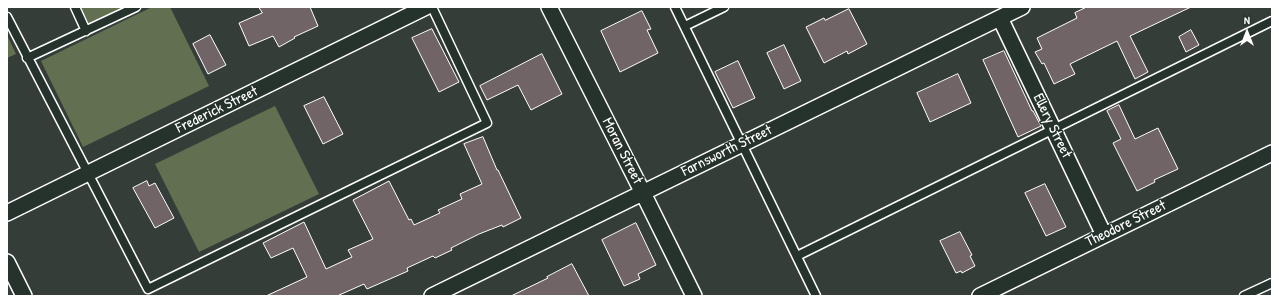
<!DOCTYPE html>
<html>
<head>
<meta charset="utf-8">
<style>
  body { margin:0 }
  #map { position:relative; width:1279px; height:303px; overflow:hidden; background:#353d38; font-family:"Patrick Hand",sans-serif }
  canvas { display:block }
  .frame { position:absolute; inset:0; border:8px solid #fff; pointer-events:none }
  .north { position:absolute; left:1227px; top:12px; width:40px; height:40px; -webkit-text-stroke:3px #26332d; paint-order:stroke; rotate:0deg; font-size:11px; font-weight:700; line-height:16px; text-align:center; color:#fff }
  .north::after { content:''; display:block; margin:auto; width:14px; height:18px; background:#fff; clip-path:polygon(50% 0,100% 100%,50% 72%,0 100%) }
</style>
</head>
<body>
<div id="map">
<canvas width="1279" height="303"></canvas>
<div class="frame"></div>
<div class="north">N</div>
</div>
<script>
const ctx = document.querySelector('canvas').getContext('2d');
ctx.lineJoin = 'round';
function fillPath(path, color) { ctx.fillStyle = color; ctx.fill(path, 'evenodd'); }
function stroke(path, color, width, dash) { ctx.strokeStyle = color; ctx.lineWidth = width; ctx.lineCap = dash ? 'butt' : 'round'; ctx.setLineDash(dash || []); ctx.stroke(path); }
function write(font, color, halo, rows, align = 'center') {
  ctx.font = font + ' "Patrick Hand",sans-serif'; ctx.lineWidth = 3; ctx.setLineDash([]); ctx.textBaseline = 'middle'; ctx.strokeStyle = halo; ctx.fillStyle = color; for (const [text, x, y, turn = 0] of rows) {
    ctx.save(); ctx.translate(x, y); ctx.rotate((+turn || 0) * Math.PI / 180); ctx.textAlign = isNaN(turn) ? turn : align; if (halo) ctx.strokeText(text, 0, 0); ctx.fillText(text, 0, 0); ctx.restore();
  }
}
fillPath(new Path2D(`
  M81 7H130L90 26Z
  M152 7H170L209 86 83 147 41 61Z
  M7 35 16 54 7 58Z
  M275 106 319 194 199 252 155 164Z`), '#627051');
const building = new Path2D(`
  M259 7H310L318 26 294 37 295 38 279 47 273 36 249 46 239 23 262 13Z
  M1087 7H1191L1130 36 1148 72 1135 79 1117 41 1070 64 1075 74 1054 84 1044 63 1042 64 1035 52 1042 49 1037 38 1077 18 1075 13Z
  M849 9 867 44 848 54 847 51 824 63 806 27 824 18 825 20Z
  M642 11 651 29 647 30 658 53 620 72 601 31Z
  M432 29 459 82 439 92 412 38Z
  M1191 30 1199 45 1186 52 1179 37Z
  M210 35 226 65 208 74 193 44Z
  M784 45 801 81 784 89 767 53Z
  M1004 51 1032 111H1033L1041 126 1018 137 983 60Z
  M542 54 562 94 531 110 518 85 487 100 480 86Z
  M738 61 755 98 733 108 715 72Z
  M958 74 971 103 930 122 917 93Z
  M324 97 343 134 323 144 304 106Z
  M1119 105 1135 139 1158 128 1178 169 1154 180 1155 182 1137 191 1113 143 1121 139 1107 111Z
  M483 137 497 170H498L521 218 503 227 502 225 479 234 451 248 452 250 435 258 433 256 407 268 408 271 367 289 364 284 337 296H266L307 277 293 248 271 258 263 243 304 222 326 269 352 257 348 250 373 239 353 200 389 181 409 220 411 219 414 225 440 213 438 210 462 199 460 194 482 184 464 144Z
  M147 181 149 186 155 183 174 218 155 228 133 188Z
  M1045 184 1066 227 1046 236 1025 193Z
  M636 223 656 265 638 274 640 279 624 286 602 240Z
  M960 232 972 255 970 256 975 266 962 273 961 271 956 273 940 241Z
  M572 264 589 296H511L548 278 547 277Z`);
fillPath(building, '#706466');
stroke(building, '#fff', 1);
const service = new Path2D(`
  M75 7 86 31
  M675 7 816 296
  M7 17 148 289 487 123 432 7
  M685 26 724 7
  M27 58 136 7
  M797 256 1272 21
  M1244 296 1272 283`);
const minor = new Path2D(`
  M549 7 643 193 694 296
  M1000 18 1104 235
  M7 213 426 7
  M7 262 24 296
  M432 296 1022 7
  M980 296 1272 153`);
stroke(service, '#fff', 11);
stroke(minor, '#fff', 18);
stroke(service, '#26332d', 8);
stroke(minor, '#26332d', 15);
write('15px', '#fff', '#26332d', [
  ["Frederick Street",217,110,-26],
  ["Ellery Street",1052,126,64],
  ["Moran Street",622,151,63],
  ["Farnsworth Street",727,151,-26],
  ["Theodore Street",1126,224,-26]
]);
</script>
</body>
</html>
